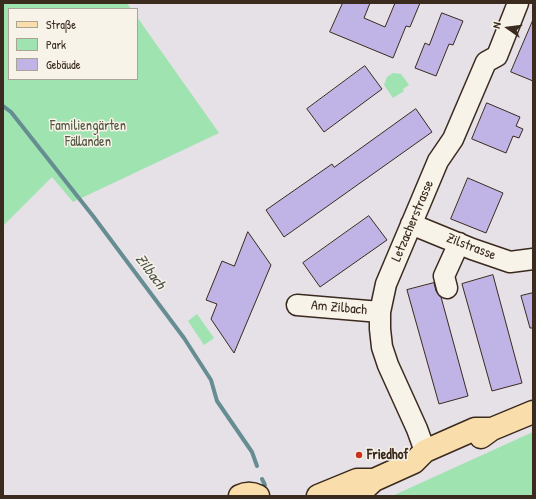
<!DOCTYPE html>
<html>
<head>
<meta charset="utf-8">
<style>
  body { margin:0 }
  #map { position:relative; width:536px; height:499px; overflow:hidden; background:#e6e0e7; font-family:"Patrick Hand",sans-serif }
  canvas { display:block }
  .frame { position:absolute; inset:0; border:4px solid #3b2a1e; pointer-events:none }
  .legend { position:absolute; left:8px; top:8px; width:130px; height:72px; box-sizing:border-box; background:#f7f3e8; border:1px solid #aca397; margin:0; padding:5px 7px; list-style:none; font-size:12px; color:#3b2a1e }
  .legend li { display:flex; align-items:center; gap:8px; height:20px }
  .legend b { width:20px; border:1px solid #aca397 }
  .north { position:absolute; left:488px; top:8px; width:40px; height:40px; -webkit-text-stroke:3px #f7f3e8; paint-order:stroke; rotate:284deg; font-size:11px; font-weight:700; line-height:16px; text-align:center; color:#3b2a1e }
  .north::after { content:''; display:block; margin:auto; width:14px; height:18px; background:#3b2a1e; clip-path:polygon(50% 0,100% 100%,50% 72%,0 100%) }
</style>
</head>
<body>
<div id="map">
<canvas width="536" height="499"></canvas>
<div class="frame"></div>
<ul class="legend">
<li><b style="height:5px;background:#f9deab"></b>Straße</li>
<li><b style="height:11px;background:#9ee3b0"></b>Park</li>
<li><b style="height:11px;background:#c0b3e5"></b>Gebäude</li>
</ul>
<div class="north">N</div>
</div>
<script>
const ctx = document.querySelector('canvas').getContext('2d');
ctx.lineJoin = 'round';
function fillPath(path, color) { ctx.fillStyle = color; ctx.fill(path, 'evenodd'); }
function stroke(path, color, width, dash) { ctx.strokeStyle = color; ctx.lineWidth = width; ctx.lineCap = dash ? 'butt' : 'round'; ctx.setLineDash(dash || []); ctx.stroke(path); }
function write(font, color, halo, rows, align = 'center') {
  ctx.font = font + ' "Patrick Hand",sans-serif'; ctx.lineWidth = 3; ctx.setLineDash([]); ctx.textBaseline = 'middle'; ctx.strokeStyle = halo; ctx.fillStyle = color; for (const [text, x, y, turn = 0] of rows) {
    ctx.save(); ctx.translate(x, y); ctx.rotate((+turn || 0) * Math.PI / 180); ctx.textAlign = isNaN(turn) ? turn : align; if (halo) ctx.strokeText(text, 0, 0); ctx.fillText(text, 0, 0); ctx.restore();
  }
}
fillPath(new Path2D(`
  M3 3H127L131 9H9V79H137V17L219 133 73 202 52 177 3 226Z
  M393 73 401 74 409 85 403 89 404 91 393 98 384 85 387 77Z
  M197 314 214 338 204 345 188 321Z
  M533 432V496H392Z`), '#9ee3b0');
stroke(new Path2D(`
  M3 106 11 112 93 216 184 338 211 380 217 401 252 452 257 466
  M262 479 265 485`), '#668e92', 4);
const building = new Path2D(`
  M343 3H370L364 18 385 27 395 3H420L410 27 406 26 393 58 330 32Z
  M442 13 463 21 453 45 449 44 436 76 415 68 425 43 429 45Z
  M533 20V81L511 72Z
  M365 66 382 89 324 132 307 109Z
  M487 103 520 117 516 126 523 129 519 138 513 136 506 153 472 139Z
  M416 109 432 132 284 237 266 210 332 164 334 167Z
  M468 178 503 193 486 233 451 219Z
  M369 216 387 240 320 287 303 263Z
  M248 232 271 265 234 353 211 319 217 304 206 300 222 261 234 266Z
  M493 275 522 383 492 391 462 284Z
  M434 283 436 291 441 297 468 396 439 404 407 290Z
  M533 293V328H530L521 296Z`);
fillPath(building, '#c0b3e5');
stroke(building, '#3b2a1e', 1);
const minor = new Path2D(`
  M411 224 472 249 510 262 533 259
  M447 288 444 276 459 243
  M297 305 380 312
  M425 451 417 429 388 365 382 347 380 329V312L386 284 422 199 438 161 453 139 486 62 497 56 518 3`);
const major = new Path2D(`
  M481 437 492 429 533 412
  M240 496C246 493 252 493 258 496
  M318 496 357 480H372
  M354 496 361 492 374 480 414 462 425 451 475 429H492`);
stroke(minor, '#3b2a1e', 23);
stroke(major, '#3b2a1e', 25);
stroke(minor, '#f7f3e8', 20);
stroke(major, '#f9deab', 22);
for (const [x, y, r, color] of [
  [359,455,4,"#c8321e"]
]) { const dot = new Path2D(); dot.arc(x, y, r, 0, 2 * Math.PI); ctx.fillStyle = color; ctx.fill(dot); stroke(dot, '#f7f3e8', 1.5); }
write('14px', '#545842', '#f7f3e8', [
  ["Familiengärten",88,126],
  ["Fällanden",88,142]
]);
write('14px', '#3b2a1e', '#f7f3e8', [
  ["Letzacherstrasse",413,221,-67],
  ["Zilstrasse",471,247,21],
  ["Am Zilbach",339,308,5]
]);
write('bold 14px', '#3b2a1e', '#f7f3e8', [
  ["Friedhof",367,455]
], 'left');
write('italic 15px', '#4d544e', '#f7f3e8', [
  ["Zilbach",150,272,53]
]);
</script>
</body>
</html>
